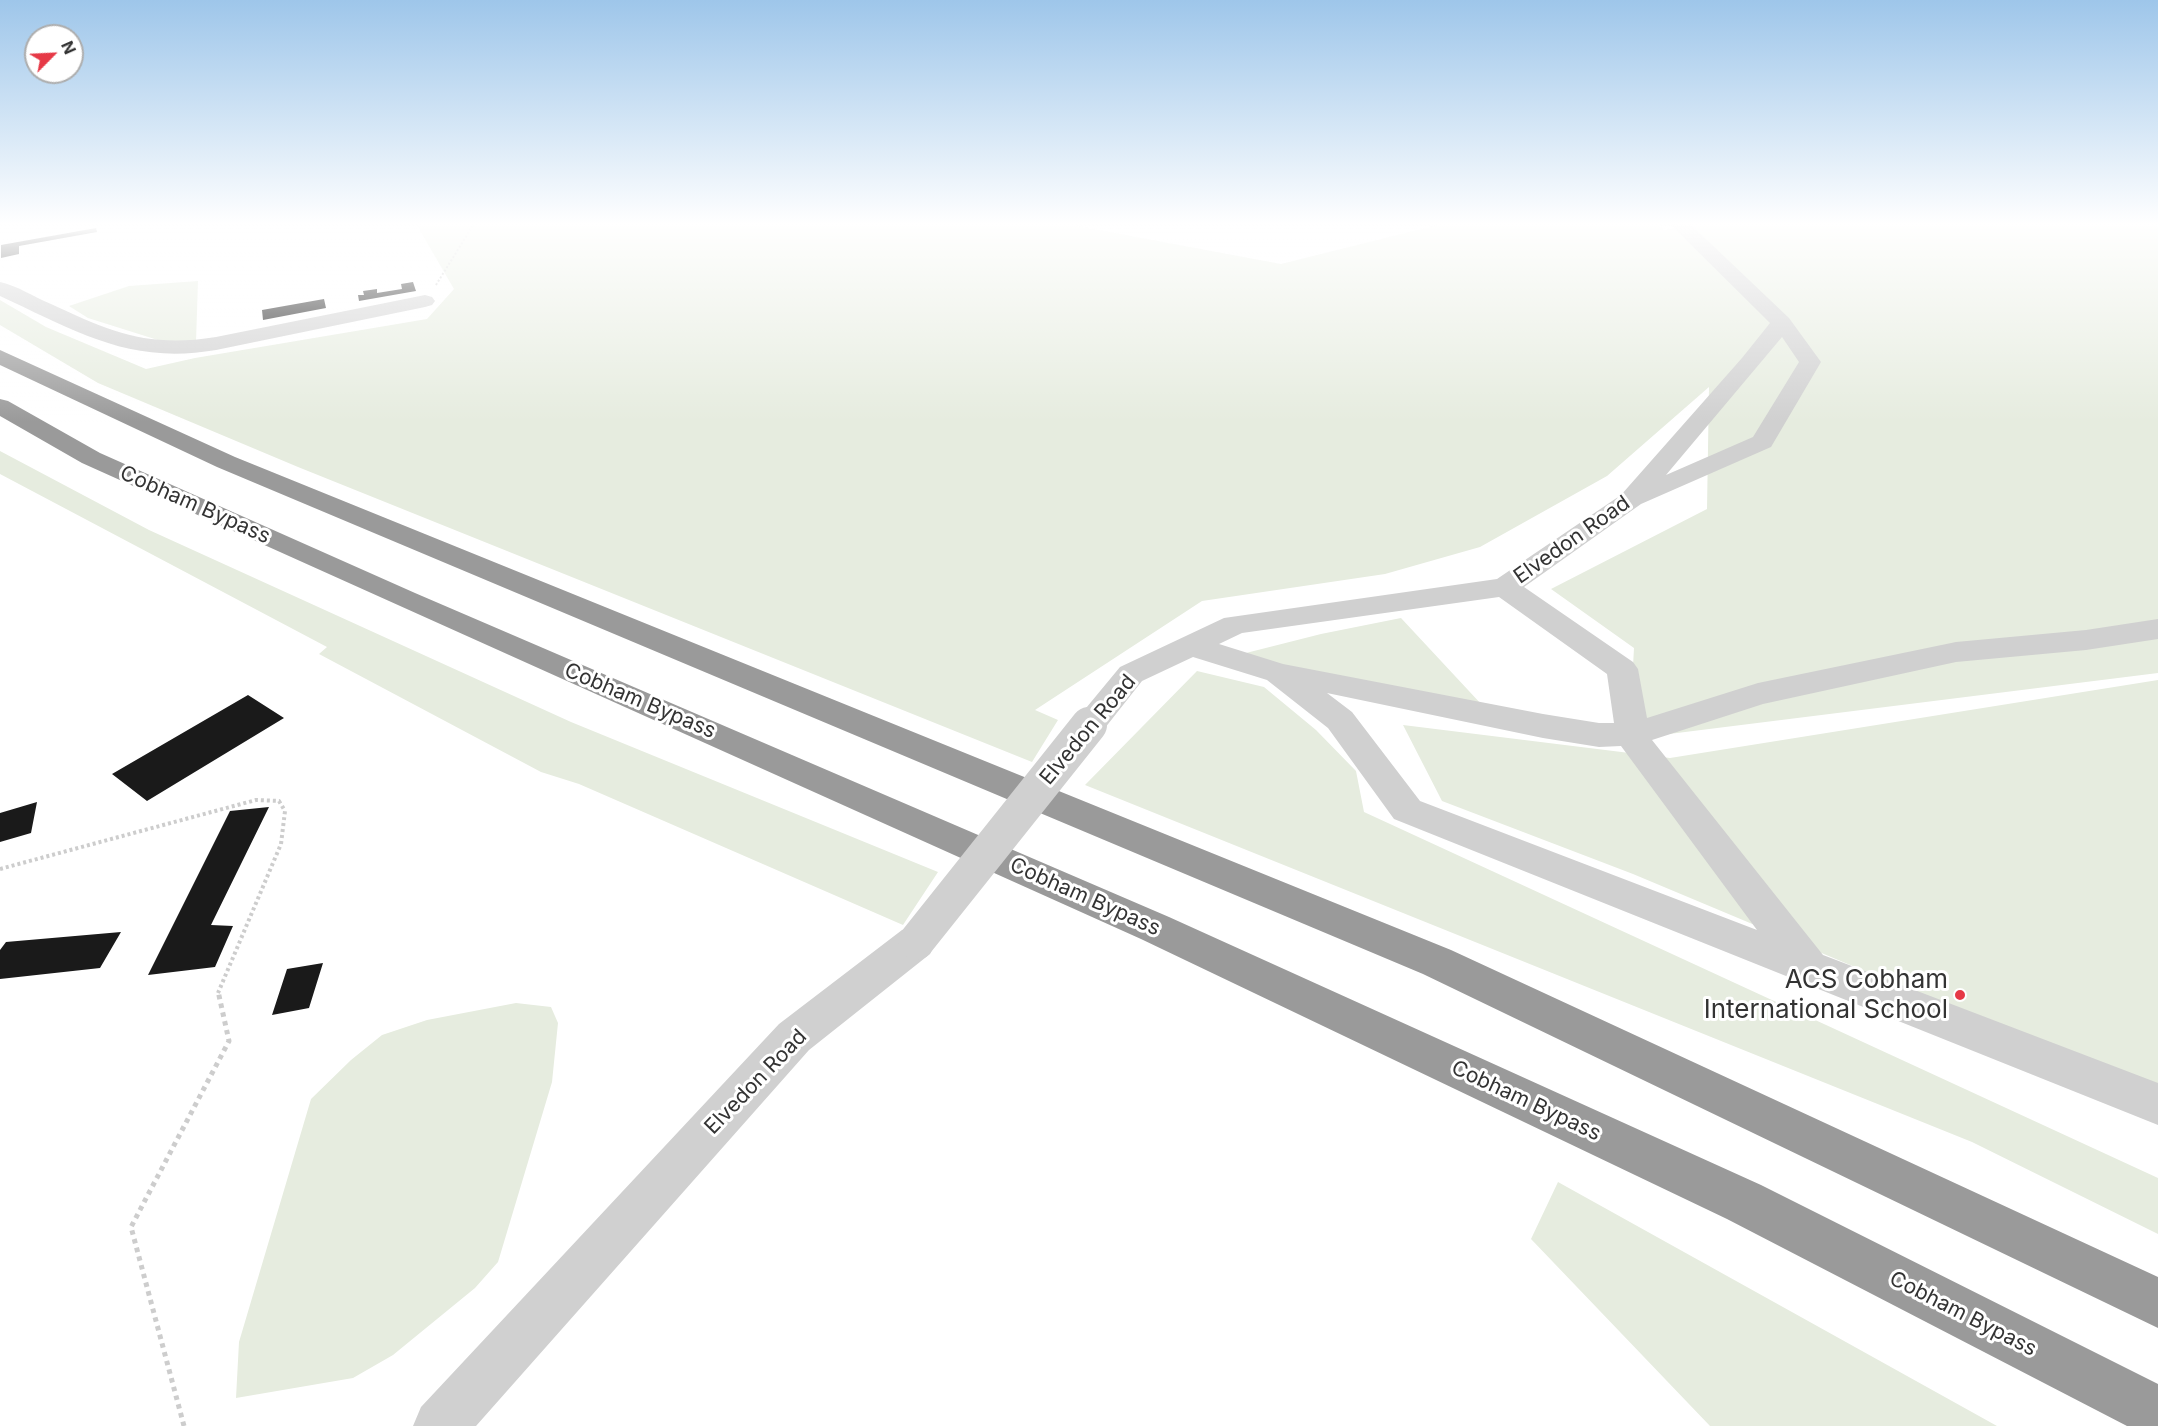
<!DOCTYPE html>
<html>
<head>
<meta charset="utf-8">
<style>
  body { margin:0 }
  #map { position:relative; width:2158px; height:1426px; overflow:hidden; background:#fff; font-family:Inter,sans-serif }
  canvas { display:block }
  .north { position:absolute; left:24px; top:24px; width:60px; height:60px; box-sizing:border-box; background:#fff; border:2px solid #adadad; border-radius:50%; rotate:66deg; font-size:16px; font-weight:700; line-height:24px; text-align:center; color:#333 }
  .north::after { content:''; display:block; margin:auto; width:21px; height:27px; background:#e63946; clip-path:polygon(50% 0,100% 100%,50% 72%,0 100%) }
</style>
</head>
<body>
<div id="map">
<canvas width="2158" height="1426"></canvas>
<div class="north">N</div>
</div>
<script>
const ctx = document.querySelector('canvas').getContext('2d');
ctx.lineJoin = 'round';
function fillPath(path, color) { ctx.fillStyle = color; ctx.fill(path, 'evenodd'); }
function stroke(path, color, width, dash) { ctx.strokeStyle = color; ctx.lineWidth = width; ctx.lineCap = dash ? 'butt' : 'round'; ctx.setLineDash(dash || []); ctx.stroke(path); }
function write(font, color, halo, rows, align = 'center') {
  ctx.font = font + ' Inter,sans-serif'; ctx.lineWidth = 6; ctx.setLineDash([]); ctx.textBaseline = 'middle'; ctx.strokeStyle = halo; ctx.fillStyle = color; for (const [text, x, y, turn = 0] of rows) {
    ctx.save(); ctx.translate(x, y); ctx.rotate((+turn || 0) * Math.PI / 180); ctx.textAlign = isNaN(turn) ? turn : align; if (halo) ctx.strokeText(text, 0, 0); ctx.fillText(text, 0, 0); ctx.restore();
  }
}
fillPath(new Path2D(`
  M415 222H1056L1281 264 1449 222H1656L1664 230 1696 225 1695 222H2158V673L1629 739 1634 648 1551 589 1707 509 1709 387 1607 476 1480 547 1385 574 1202 601 1035 710 1058 720 1032 762 298 467 98 383 0 325V300L46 327 146 369 195 358 427 319 454 289Z
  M198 281 196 342 161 341 88 318 69 306 129 286Z
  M0 451 149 530 571 722 938 872 903 925 579 784 541 772 319 654 327 647 0 474Z
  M1401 618 1482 705 1291 668 1246 653 1321 634Z
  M1197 671 1264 687 1316 730 1356 771 1364 812 2158 1178V1234L1972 1142 1085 785Z
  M2158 680V1094L1633 874 1442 801 1403 725 1670 758Z
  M516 1003 551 1007 558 1023 552 1082 498 1262 475 1288 393 1355 353 1378 236 1398 239 1342 311 1099 351 1060 382 1035 427 1020Z
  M1558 1182 1997 1426H1710L1531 1239Z`), '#e6ecdf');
fillPath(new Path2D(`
  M96 228 97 232 19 246V254L1 258V245Z
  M413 282 416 291 359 301 358 295H364L363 291 377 289V293L402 289 401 284Z
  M324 299 326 308 263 320 262 310Z
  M248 695 284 718 147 801 112 774Z
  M37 802 31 833 0 842V813Z
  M269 807 211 925 233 926 215 967 148 975 230 811Z
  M121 932 100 968 0 979V950L6 942Z
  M323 963 309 1008 272 1015 287 969Z`), '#1a1a1a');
stroke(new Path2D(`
  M436 285 475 222`), '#cdcdcd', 2, [2, 2]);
stroke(new Path2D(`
  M0 869 256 800 279 801 285 811 281 844 218 993`), '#cdcdcd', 4, [3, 3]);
stroke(new Path2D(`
  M184 1426 131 1227 229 1041 218 991`), '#cdcdcd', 5, [4.5, 4.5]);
fillPath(new Path2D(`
  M1668 222H1688L1789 318 1821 362 1771 447 1641 504 1524 587 1633 662 1638 669 1647 718 1758 683 1956 642 2086 630 2158 619V639L2086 650 1956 662 1763 704 1652 740 1823 955 2158 1083V1125L1394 819 1328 728 1267 680 1193 657 1142 681 1101 733 1089 737 1077 733 1072 725 1120 667 1224 618 1497 579 1621 495 1742 358 1770 323ZM1782 337 1799 362 1753 437 1666 475ZM1499 597 1607 674 1614 723H1599L1543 714 1283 664 1219 644 1242 633ZM1327 693 1543 738 1599 747 1621 746 1757 930 1420 801 1352 712Z
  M0 282C18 286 34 297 51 304 111 332 148 348 216 337L425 295 432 297 435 301 432 305 425 307 216 350C129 365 76 331 0 296Z
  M916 926 930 930 936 942 930 954 809 1050 476 1426H413L421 1407 779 1024 902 930Z`), '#d0d0d0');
fillPath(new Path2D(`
  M0 350 235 457 1451 950 2158 1277V1328L1423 974 217 467 0 365Z
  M0 399 8 401 100 453 415 593 1169 917 1761 1185 2158 1384V1426H2127L1727 1219 1141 939 82 463 0 416Z`), '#9a9a9a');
stroke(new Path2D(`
  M916 942 1089 725`), '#d0d0d0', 36);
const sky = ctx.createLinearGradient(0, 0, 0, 422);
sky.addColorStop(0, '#9ec6ea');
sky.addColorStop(0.53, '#fff');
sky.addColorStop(1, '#ffffff00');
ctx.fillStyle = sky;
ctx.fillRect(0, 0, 2158, 422);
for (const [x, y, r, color] of [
  [1960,995,6,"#e63946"]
]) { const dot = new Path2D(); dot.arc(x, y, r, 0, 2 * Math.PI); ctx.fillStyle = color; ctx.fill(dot); stroke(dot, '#fff', 2); }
write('21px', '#333', '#fff', [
  ["Cobham Bypass",195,505,24],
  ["Elvedon Road",1572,540,-35],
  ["Cobham Bypass",640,701,23],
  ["Elvedon Road",1088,730,-50],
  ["Cobham Bypass",1085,897,24],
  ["Elvedon Road",756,1082,-46],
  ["Cobham Bypass",1526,1101,25],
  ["Cobham Bypass",1963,1314,27]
]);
write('26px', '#333', '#fff', [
  ["ACS Cobham",1948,980],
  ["International School",1948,1010]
], 'right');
</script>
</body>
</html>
